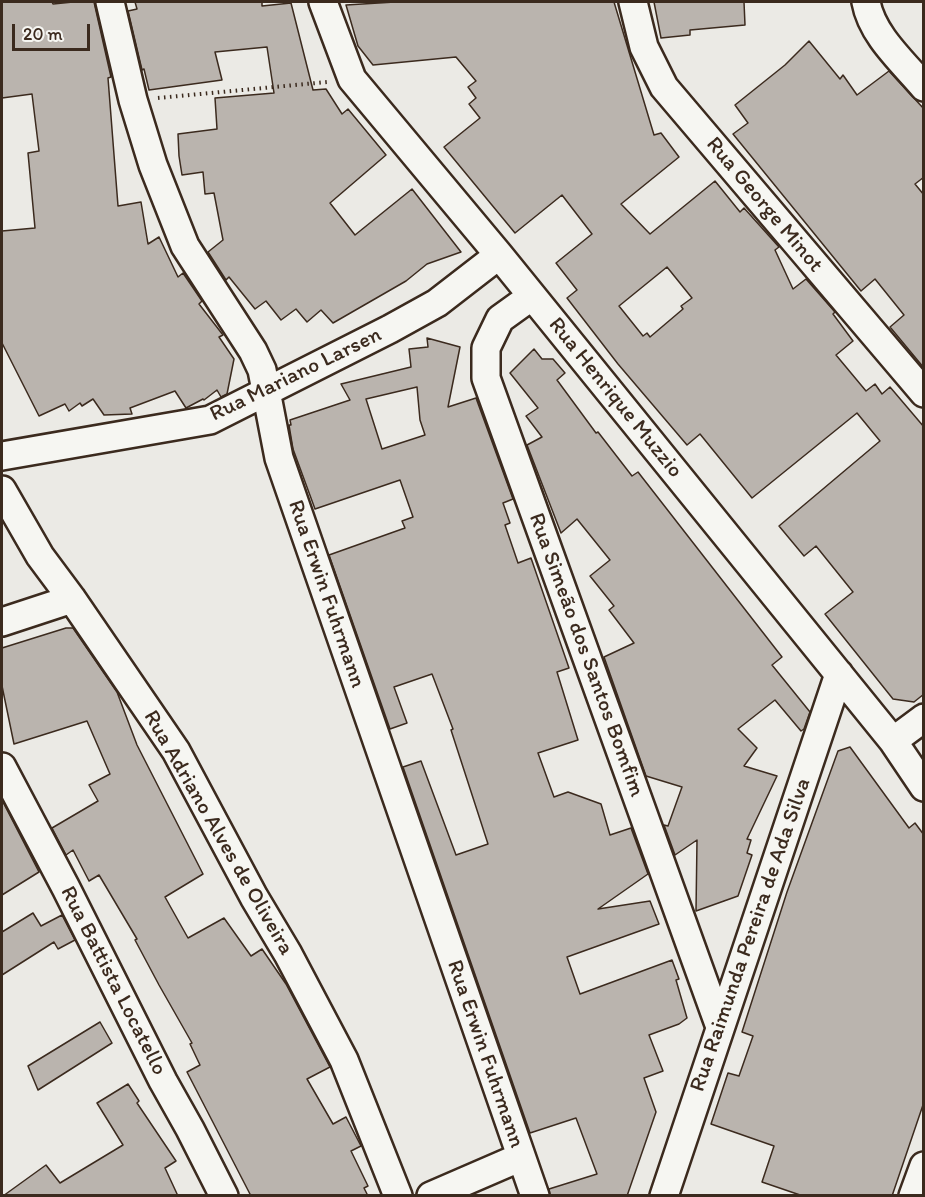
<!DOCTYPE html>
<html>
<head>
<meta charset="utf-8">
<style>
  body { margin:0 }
  #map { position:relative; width:925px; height:1197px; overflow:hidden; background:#ebeae5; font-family:Itim,sans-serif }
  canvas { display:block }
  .frame { position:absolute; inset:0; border:3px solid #3b2a1e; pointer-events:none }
  .scale { position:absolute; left:12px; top:24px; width:78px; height:27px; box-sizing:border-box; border:3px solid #3b2a1e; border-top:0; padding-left:8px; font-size:18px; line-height:21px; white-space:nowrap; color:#3b2a1e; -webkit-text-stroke:4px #f6f6f2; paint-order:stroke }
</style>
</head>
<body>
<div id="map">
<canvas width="925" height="1197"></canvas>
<div class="frame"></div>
<div class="scale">20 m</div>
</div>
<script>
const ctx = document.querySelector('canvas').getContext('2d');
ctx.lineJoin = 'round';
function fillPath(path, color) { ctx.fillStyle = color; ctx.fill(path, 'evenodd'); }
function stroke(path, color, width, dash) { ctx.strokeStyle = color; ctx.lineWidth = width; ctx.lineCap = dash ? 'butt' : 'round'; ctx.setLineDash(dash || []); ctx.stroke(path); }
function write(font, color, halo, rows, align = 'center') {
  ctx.font = font + ' Itim,sans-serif'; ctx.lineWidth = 4.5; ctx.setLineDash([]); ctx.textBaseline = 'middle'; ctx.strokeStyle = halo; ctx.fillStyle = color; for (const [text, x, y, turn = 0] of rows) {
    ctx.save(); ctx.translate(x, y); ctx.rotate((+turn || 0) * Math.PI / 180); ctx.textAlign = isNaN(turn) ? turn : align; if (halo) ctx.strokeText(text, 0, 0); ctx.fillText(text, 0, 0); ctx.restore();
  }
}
const building = new Path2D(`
  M2 2H52L53 4 73 2H94L111 77 108 78 118 206 141 202 148 244 159 237 178 277 183 273 202 301 199 304 223 335 219 337 234 359 227 394 221 397 217 390 204 400 203 399 186 408 175 391 130 408 132 414 104 415 93 399 82 406 80 403 69 411 65 404 39 416 2 343V231L35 228 28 153 39 151 32 94 2 98Z
  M135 2H262V6L291 3 313 90 326 89 342 114 348 109 386 155 330 203 355 235 412 189 461 252 427 264 406 281 333 323 321 310 307 322 296 309 281 320 266 301 255 309 229 277 226 280 208 252 223 240 214 193 205 194 203 172 182 175 179 156 178 134 217 129 215 98 274 93 267 47 215 52 222 80 149 90 144 69 142 70 128 11 137 9Z
  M395 2H614L654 135 661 133 679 157 621 204 650 234 715 181 740 212 744 208 779 247 775 250 793 289 806 279 835 312 833 314 853 341 836 355 866 391 875 384 882 394 890 387 924 427V694L914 702 893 699 825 614 853 592 816 546 804 556 779 526 880 441 857 413 752 498 700 434 687 445 618 364 567 298 577 290 556 263 592 234 562 195 515 233 444 147 480 118 469 104 476 98 468 87 476 81 456 57 373 65 358 46 346 5ZM667 267 692 298 681 306 683 309 650 337 647 333 643 336 619 306Z
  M654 2H744L745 25 690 30V35L661 38Z
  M809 41 840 79 843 75 857 95 889 71 924 109V177L915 184 924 195V368L890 327 904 315 875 279 861 291 733 134 748 123 735 105 785 65Z
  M427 338 460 347 448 407 476 398 513 499 503 503 510 523 505 525 518 563 531 558 569 668 557 672 578 740 538 753 554 797 568 792 601 804 610 835 631 828 648 874 598 909 650 901 659 924 567 957 580 994 672 960 679 979 676 980 687 1018 679 1024 649 1035 663 1071 644 1078 656 1112 627 1196H550L549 1189 597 1174 576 1118 530 1133 403 767 421 761 456 855 488 844 451 730 453 729 432 674 394 687 407 723 390 729 329 555 405 528 402 521 413 517 400 480 315 509 293 449 289 425H291L290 420 350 400 341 384 411 367 409 349 428 347ZM417 387 420 420 425 435 382 449 366 399Z
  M534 349 542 359H553L565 373 557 380 596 433 598 432 632 476 638 472 782 657 772 665 810 712 804 729 801 731 775 700 738 729 757 748 744 766 777 776 747 839 751 840 747 853 752 855 738 896 696 911 697 840 675 855 664 825 668 826 682 787 646 776 604 657 634 643 609 610 614 606 590 576 610 560 577 519 561 533 527 445 542 437 526 416 538 408 510 373Z
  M66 628H73L117 692 137 745 203 874 165 897 188 938 224 918 251 956 262 949 286 984 330 1067 307 1079 333 1124 346 1117 361 1146 351 1151 368 1186 364 1188 368 1196H251L187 1072 200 1065 190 1044 192 1043 159 985 135 940 137 939 99 875 89 881 73 850 66 855 52 828 98 801 89 785 110 774 87 721 14 744 2 686V648Z
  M850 747 909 828 915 823 924 835V1102L892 1196H803L762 1182 774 1146 711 1124 728 1073 739 1076 753 1036 742 1032 787 892 838 751Z
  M2 800 39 872 2 895Z
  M33 913 41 926 62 915 75 940 58 949 54 942 2 975V932Z
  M100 1022 112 1043 38 1090 28 1066Z
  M128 1084 139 1101 137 1103 176 1161 165 1168 178 1196H3L46 1165 60 1183 123 1145 97 1103Z`);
fillPath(building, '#bab4ae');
stroke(building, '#3b2a1e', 1.5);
const minor = new Path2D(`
  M110 2 133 100 153 165 185 246 253 351 262 370 279 458 535 1196
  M323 2 352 79 499 255 893 741 924 787
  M633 2 644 47 664 87 924 393
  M866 2C872 35 902 61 924 87
  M532 296 500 319 486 348V378L720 1027
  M2 456 210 420 390 329 437 303 499 255
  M2 490 40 556 72 599 176 751 254 897 288 954 344 1060 398 1196
  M2 622 72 599
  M893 741 924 718
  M2 767 66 888 163 1081 190 1129 224 1196
  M431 1196 521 1157
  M664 1196 839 674
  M913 1196 924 1166`);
stroke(minor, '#3b2a1e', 32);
stroke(new Path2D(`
  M158 98 327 82`), '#3b2a1e', 4, [1.5, 4.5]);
stroke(minor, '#f6f6f2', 27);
write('22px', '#3b2a1e', '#f6f6f2', [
  ["Rua George Minot",764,205,50],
  ["Rua Mariano Larsen",296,375,-26],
  ["Rua Henrique Muzzio",615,398,51],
  ["Rua Erwin Fuhrmann",326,594,71],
  ["Rua Simeão dos Santos Bomfim",586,655,70],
  ["Rua Adriano Alves de Oliveira",218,833,60],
  ["Rua Raimunda Pereira de Ada Silva",751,935,-71],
  ["Rua Battista Locatello",113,981,63],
  ["Rua Erwin Fuhrmann",485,1054,71]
]);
</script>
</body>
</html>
